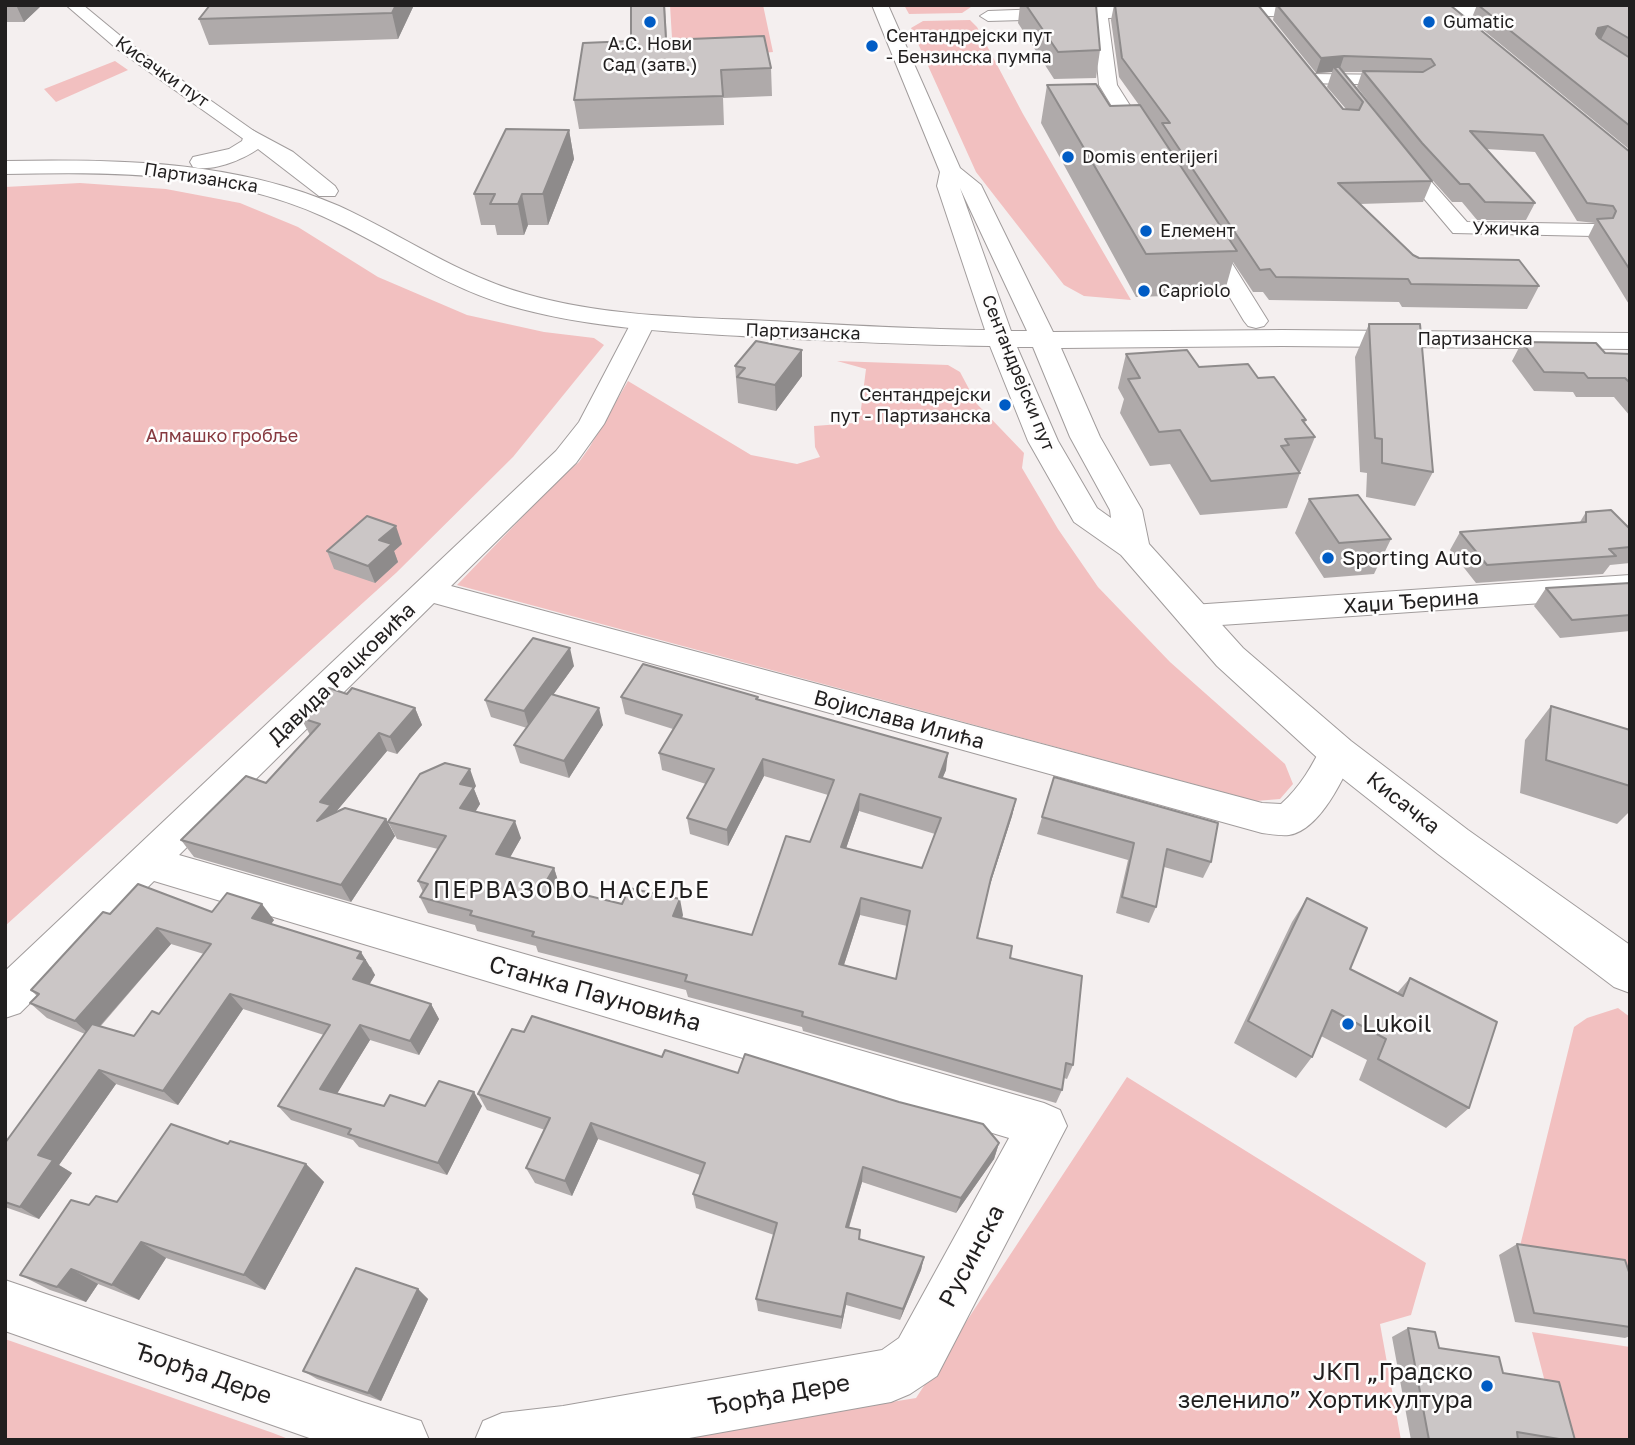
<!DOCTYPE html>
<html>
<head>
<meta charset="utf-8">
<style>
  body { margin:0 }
  #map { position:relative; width:1635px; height:1445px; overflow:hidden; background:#f4efef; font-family:"Golos Text",sans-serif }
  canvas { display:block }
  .frame { position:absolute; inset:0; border:7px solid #211f1f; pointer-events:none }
</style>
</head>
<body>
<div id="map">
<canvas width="1635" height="1445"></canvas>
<div class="frame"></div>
</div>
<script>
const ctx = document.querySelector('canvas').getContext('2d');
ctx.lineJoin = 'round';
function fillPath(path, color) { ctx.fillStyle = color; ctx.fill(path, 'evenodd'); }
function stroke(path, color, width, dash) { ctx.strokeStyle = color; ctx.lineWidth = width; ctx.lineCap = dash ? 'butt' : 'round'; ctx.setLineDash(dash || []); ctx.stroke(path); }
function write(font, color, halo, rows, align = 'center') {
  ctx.font = font + ' "Golos Text",sans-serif'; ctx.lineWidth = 5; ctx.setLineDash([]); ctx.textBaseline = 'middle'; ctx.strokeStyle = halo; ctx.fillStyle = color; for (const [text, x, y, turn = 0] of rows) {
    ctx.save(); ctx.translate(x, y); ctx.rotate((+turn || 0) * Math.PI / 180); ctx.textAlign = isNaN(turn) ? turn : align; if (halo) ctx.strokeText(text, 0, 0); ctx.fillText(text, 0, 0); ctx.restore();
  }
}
fillPath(new Path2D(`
  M670 5H763L773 52 731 56 662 39 672 38Z
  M904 5H970L971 7 962 13 909 14Z
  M970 20 977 27 1023 114 1131 300 1084 296 1064 285 976 172 911 28 923 21Z
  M115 61 128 70 56 102 44 89Z
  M80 183 166 189 240 203 298 227 378 277 467 315 544 332 594 338 604 345 513 457 396 573 5 926V187Z
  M837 361 948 365 960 372 977 404 1024 453 1022 468 1058 529 1098 587 1170 662 1285 764 1293 784 1280 799 1256 801 457 585 560 478 579 462 589 448 628 381 751 455 797 464 820 457 815 447 814 426 854 423 860 417 866 369Z
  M1618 1008 1630 1017V1339L1606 1263 1519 1250 1574 1027 1587 1018Z
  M1127 1077 1426 1263 1411 1315 1380 1324 1401 1440H657L916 1398Z
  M1532 1332 1630 1347V1440H1560Z
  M5 1339 273 1433 291 1440H5Z`), '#f2c0c0');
const minor = new Path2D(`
  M66 5H83L129 43 261 136 259 140H245L117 49Z
  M1100 7H1161L1169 12 1161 17 1108 18 1117 85 1155 145 1152 149H1138L1099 85 1093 18 988 21 980 16 988 11Z
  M1217 7H1322L1330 12 1322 17 1212 15 1209 12Z
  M1413 7H1521L1529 12 1521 17 1408 15 1405 12Z
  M1308 74 1406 75 1415 80 1406 85 1302 83 1299 79Z
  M1398 150 1405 152 1467 222 1593 224 1601 225 1604 230 1601 235 1593 236 1453 233 1388 156Z
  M1204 230 1212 231 1215 236 1268 321 1264 326 1256 328 1248 326 1244 321 1193 236 1196 231Z
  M643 316 651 318 655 323 604 424 576 463 451 586 1262 803 1281 804C1301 786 1312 766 1324 742L1337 738 1350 742 1355 752C1344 778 1320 830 1289 835 1281 836 1270 834 1262 833L434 603 179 855 1044 1103 1060 1110 1067 1126 937 1376 910 1394 891 1402 678 1440H475L483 1421 502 1413 563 1406 882 1350 899 1338 1009 1138 154 881 20 1013 5 1018V971L556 451 579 422 631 323 635 318Z
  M1630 575V597L1192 627 1181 624 1176 616 1181 608 1192 605Z
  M5 1280 362 1402 421 1421 429 1440H315L5 1331Z`);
const secondary = new Path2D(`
  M872 5H888L960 168 981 185 1053 332 1282 330 1630 333V349L1282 346 1061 348 1100 437 1142 510 1149 544 1243 648 1351 741 1468 830 1630 945V993L1614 987 1438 854 1323 763 1217 666 1121 555 1074 522 1028 441 990 346C913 345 835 341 758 337 673 332 589 329 507 305 440 285 385 244 322 216 221 171 113 172 5 174V161C118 159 233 160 339 206 402 235 458 275 526 294 599 315 676 317 751 320 829 324 907 329 985 330L937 186 940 172ZM960 188 1027 331H1011ZM1017 347H1033L1070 437 1110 510 1111 518 1097 508 1058 441Z
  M252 130 293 152 335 186 338 191 335 196H319L258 149C242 160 213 172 193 167L190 162 193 157 229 149 242 141 245 132Z`);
stroke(minor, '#a19c9c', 2);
stroke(secondary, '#a19c9c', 2);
fillPath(minor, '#fff');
fillPath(secondary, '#fff');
fillPath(new Path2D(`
  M5 5H42L24 22H5Z
  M210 5H414L398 39 209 45 199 19Z
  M665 5 667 40 771 68 772 96 723 98 724 125 579 129 574 100Z
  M1020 5H1096L1100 50 1096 78 1054 79 1018 23Z
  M1114 5H1258L1343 109H1346L1327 87 1332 72 1316 73 1273 20 1276 5H1450L1630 152V306L1588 237 1595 223 1577 221 1535 152 1486 149 1535 203 1526 220H1477L1462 202H1452L1418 164 1432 181 1423 202 1360 204 1413 255 1419 258 1539 286 1527 309 1402 307 1399 302 1269 300 1263 292H1253L1233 262 1224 294 1136 297 1041 123 1047 85 1110 106 1139 105 1119 77 1111 20ZM1343 72H1362L1357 87 1409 153Z
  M1477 5H1630V150L1471 20Z
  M569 130 574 159 548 225H528L524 235H497L495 225H481L474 194Z
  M1369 324 1433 472 1415 506 1366 497 1367 473 1360 472 1355 357Z
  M1522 342 1605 353 1630 354V416L1614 397H1576L1573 392 1534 391 1512 361Z
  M802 350V376L776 411 738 403 735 366Z
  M1126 354 1258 378 1306 420 1305 423 1315 437 1301 471H1299L1300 473 1287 508 1200 515 1170 464 1150 466 1120 413 1124 399 1118 388Z
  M1309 499 1391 539 1374 574 1324 578 1295 533Z
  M1586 512 1630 529V563L1610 565 1603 574 1476 583 1450 550 1460 532 1580 522Z
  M402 544 394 551 398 562 375 583 334 569 327 551Z
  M1630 583V631L1560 638 1534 606 1546 588Z
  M574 666 553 695 603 725 569 778 520 763 514 745 527 728 491 717 485 700Z
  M347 694 415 708 422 725 397 754 387 751 335 813 386 819 395 836 351 902 194 857 181 840 266 783 310 735 301 718Z
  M621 697H758V700L946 770 942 778 1016 799 1012 816 987 894 978 938 1010 958 1073 1065 1067 1079 1064 1078 1062 1090 1056 1103 803 1031 802 1027 688 997 686 990 538 952 536 946 477 931 475 925 428 913 420 897 423 892 418 881 438 849 397 839 388 822 476 786 474 789 480 804 475 812 521 838 510 857 554 868 559 884 557 888 622 904 683 915 682 918 752 935 810 842 828 795 764 776 728 846 690 834 687 818 706 784 662 770 659 753 673 729 625 714ZM859 811 935 834 922 868 846 848ZM860 915 907 926 896 979 844 965Z
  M1551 706 1630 730V811L1617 824 1520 793 1525 740Z
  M1054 777 1211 862 1203 878 1164 867 1156 907 1149 923 1116 913 1128 860 1037 834Z
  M1307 898 1350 969 1397 993 1410 978 1469 1108 1446 1128 1359 1080 1367 1060 1321 1036 1312 1057 1296 1078 1234 1043 1292 922Z
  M212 912 274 920 271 924 371 967 375 975 369 985 431 1004 439 1019 419 1055 370 1040 337 1093 384 1106H482L447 1175 359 1147 353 1140 291 1120 278 1106 324 1035 243 1009 178 1105 116 1084 59 1165 72 1173 39 1219 5 1207V1143L85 1034 47 1018 30 1003 37 996 31 990 110 914ZM171 944 204 954 159 1014 134 1036 100 1027Z
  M524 1032 662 1057 738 1073 999 1143 994 1159 956 1213 862 1182 849 1228 860 1240 924 1257 921 1270 900 1320 846 1305 841 1329 758 1311 756 1299 774 1235 696 1208 693 1194 700 1175 598 1139 572 1196 535 1183 526 1168 545 1130 487 1110 478 1094Z
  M228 1144 306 1164 324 1182 265 1290 166 1258 139 1300 98 1284 86 1302 50 1290 20 1275 89 1205 117 1202Z
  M1517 1244 1630 1275V1336L1625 1338 1515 1322 1499 1255Z
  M418 1289 428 1299 381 1401 317 1379 303 1371Z
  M1408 1328 1439 1348 1503 1373 1575 1440H1411L1392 1337Z`), '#afaaaa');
fillPath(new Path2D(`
  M16 5H42L24 22Z
  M396 5H414L398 39 392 13Z
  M1608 26 1600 41 1591 44 1598 28Z
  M1344 56 1339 71 1334 67 1332 72 1316 73 1321 58Z
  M569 130 574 159 548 225 543 194Z
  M522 194 528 225 524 235 518 204Z
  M802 350V376L776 411 775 385Z
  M396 526 402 544 394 551 398 562 375 583 368 566 379 540Z
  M570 648 574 666 529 728 524 711Z
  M415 708 422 725 397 754 390 737Z
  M599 708 603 725 569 778 564 761Z
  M379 733 387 751 335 813 317 821 320 802Z
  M948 753 946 770 936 794 939 777Z
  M763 759 764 776 728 846 727 830Z
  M470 769 476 786 474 789 480 804 467 825 460 808V784Z
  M860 794 859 811 841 863V847Z
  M1016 799 1012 816 987 894 991 878Z
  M386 819 395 836 351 902 341 885Z
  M515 821 521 838 503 870 496 854Z
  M554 868 559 884 550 901 544 885Z
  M861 898 860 915 839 980V964Z
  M680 899 683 915 676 932 673 916Z
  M262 904 274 920 264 934 252 918Z
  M157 928 171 944 91 1036 75 1021Z
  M361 952 375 975 363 995 353 979 357 958Z
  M230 994 243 1009 178 1105 163 1091Z
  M431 1004 439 1019 419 1055 410 1041Z
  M360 1025 370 1040 332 1102 320 1089Z
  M99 1070 116 1084 59 1165 72 1173 39 1219 20 1207 38 1155Z
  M474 1092 482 1106 447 1175 438 1163Z
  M591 1123 598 1139 572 1196 565 1181Z
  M999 1143 994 1159 956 1213 961 1198Z
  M306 1164 324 1182 265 1290 244 1275Z
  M863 1167 862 1182 845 1240 846 1227Z
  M141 1242 166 1258 139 1300 112 1285Z
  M924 1257 921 1270 900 1320 903 1309Z
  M71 1269 98 1284 86 1302 57 1287Z
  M418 1289 428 1299 381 1401 368 1393Z
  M847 1293 846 1305 841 1329 842 1317Z`), '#8e8b8b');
const building = new Path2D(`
  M210 5H396L392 13 199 19Z
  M631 5H664L666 40 764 36 771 68 721 70 723 96 574 100 583 43 631 41Z
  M1026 5H1096L1100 50 1058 52Z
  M1115 5H1258L1343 109 1359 110 1363 102 1334 67H1339L1432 181 1338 183 1413 255 1419 258 1519 260 1539 286 1411 284 1408 279 1276 277 1270 269 1260 270 1162 123H1170L1122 58Z
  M1277 5H1450L1630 152V270L1597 219 1613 218 1616 211 1613 206 1587 203 1543 135 1470 131 1535 203 1485 202 1469 184H1460L1422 143 1363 71 1423 72 1435 65 1431 59 1344 56 1321 58Z
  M1478 5H1630V39L1608 26 1598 28 1596 34 1599 38 1630 58V126Z
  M1096 84 1110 106 1140 105 1237 251 1146 254 1047 85Z
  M506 129 569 130 543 194H522L518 204H490L495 194H474Z
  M1369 324H1420L1433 472 1382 463V439L1375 438Z
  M756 341 802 350 775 385 737 377 745 368 735 366Z
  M1522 342 1596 343 1605 353 1630 354V383L1625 378H1588L1584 373 1544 372Z
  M1187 350 1199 367 1248 364 1258 378 1274 377 1306 420H1302L1315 437 1285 439 1289 445 1281 446 1300 473 1211 481 1180 430 1159 432 1128 379 1140 378 1126 354Z
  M1358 495 1391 539 1339 543 1309 499Z
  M1611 510 1630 529V547L1609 549 1616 556 1487 565 1460 532 1586 522V512Z
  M367 516 396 526 379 540 392 544 368 566 327 551Z
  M1630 583V615L1572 620 1546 588Z
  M533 638 570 648 524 711 485 700Z
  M643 664 758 697 756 699 948 753 939 777 1016 799 991 878 977 938 1012 946 1010 958 1082 976 1073 1065 1066 1063 1062 1090 802 1016 803 1012 685 981 687 975 532 936 534 932 470 915 472 911 420 897 428 884 418 881 446 836 388 822 420 774 445 763 470 769 460 784 474 787 460 808 515 821 496 854 554 868 544 885 622 904 629 888 680 899 673 916 752 935 786 836 810 842 834 780 763 759 727 830 687 818 714 769 659 753 682 715 621 697ZM860 794 941 818 922 868 841 847ZM861 898 910 911 896 979 839 964Z
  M329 688 347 694 352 688 415 708 390 737 379 733 320 802 331 805 317 821 345 808 386 819 341 885 181 840 246 776 266 783 320 724 301 718Z
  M551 694 599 708 564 761 514 745Z
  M1551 706 1630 730V786L1546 760Z
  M1054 777 1218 823 1211 862 1167 849 1156 907 1122 897 1134 843 1042 817Z
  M138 884 212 912 227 893 262 904 252 918 361 952 357 958 365 960 353 979 431 1004 410 1041 360 1025 320 1089 384 1106 390 1095 425 1106 439 1081 474 1092 438 1163 348 1134 351 1129 278 1106 330 1025 230 994 163 1091 99 1070 38 1155 53 1160 20 1207 5 1202V1143L92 1024 134 1036 152 1011 159 1014 211 944 157 928 75 1021 30 1003 39 994 31 990 103 912 110 914Z
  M1307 898 1367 928 1350 969 1403 996 1410 978 1497 1022 1469 1108 1378 1059 1386 1039 1332 1010 1312 1057 1248 1021Z
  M532 1016 662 1057 665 1050 738 1073 745 1054 899 1102 983 1124 999 1143 961 1198 863 1167 846 1227 860 1230 859 1239 924 1257 903 1309 847 1293 842 1317 756 1299 777 1223 693 1194 705 1163 591 1123 565 1181 526 1168 550 1118 478 1094 512 1029 524 1032Z
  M171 1124 228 1144 230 1141 306 1164 244 1275 141 1242 112 1285 71 1269 57 1287 20 1275 71 1200 89 1205 96 1196 117 1202Z
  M1517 1244 1625 1260 1630 1275V1327L1534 1313Z
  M356 1268 418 1289 368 1393 303 1371Z
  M1408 1328 1435 1332 1439 1348 1499 1357 1503 1373 1559 1382 1575 1440H1565L1517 1432 1518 1440H1429Z`);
fillPath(building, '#cbc6c6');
stroke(building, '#8e8b8b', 2);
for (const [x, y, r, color] of [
  [650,22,7,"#005cc5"],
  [1429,22,7,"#005cc5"],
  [872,46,7,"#005cc5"],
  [1068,157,7,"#005cc5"],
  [1146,231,7,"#005cc5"],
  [1144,291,7,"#005cc5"],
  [1005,405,7,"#005cc5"],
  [1328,558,7,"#005cc5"],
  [1348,1024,7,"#005cc5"],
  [1487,1386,7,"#005cc5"]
]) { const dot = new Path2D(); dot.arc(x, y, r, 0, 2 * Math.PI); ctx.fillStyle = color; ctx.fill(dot); stroke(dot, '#fefdfd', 2.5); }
write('18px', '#211f1f', '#fefdfd', [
  ["Gumatic",1443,22],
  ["Сентандрејски пут",886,36],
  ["- Бензинска пумпа",886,57],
  ["А.С. Нови",650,44,"center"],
  ["Сад (затв.)",650,65,"center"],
  ["Domis enterijeri",1082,157],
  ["Елемент",1160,231],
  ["Capriolo",1158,291],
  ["Сентандрејски",991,395,"right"],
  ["пут - Партизанска",991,416,"right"]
], 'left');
write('18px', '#211f1f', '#fefdfd', [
  ["Кисачки пут",162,72,35],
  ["Партизанска",201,178,9],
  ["Ужичка",1506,229,1],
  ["Партизанска",803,332,2],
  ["Партизанска",1475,339],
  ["Сентандрејски пут",1018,373,68]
]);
write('18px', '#86393f', '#fefdfd', [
  ["Алмашко гробље",222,436]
]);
write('21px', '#211f1f', '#fefdfd', [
  ["Sporting Auto",1342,558]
], 'left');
write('21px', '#211f1f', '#fefdfd', [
  ["Хаџи Ђерина",1411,602,-4],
  ["Давида Рацковића",342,674,-44],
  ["Војислава Илића",899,720,15],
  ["Кисачка",1403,803,38]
]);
ctx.letterSpacing = '2px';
write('23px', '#211f1f', '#fefdfd', [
  ["ПЕРВАЗОВО НАСЕЉЕ",572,891]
]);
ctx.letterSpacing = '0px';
write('24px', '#211f1f', '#fefdfd', [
  ["Станка Пауновића",595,994,16],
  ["Русинска",972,1256,-62],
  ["Ђорђа Дере",203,1374,19],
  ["Ђорђа Дере",779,1395,-10]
]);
write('24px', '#211f1f', '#fefdfd', [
  ["Lukoil",1362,1024],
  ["ЈКП „Градско",1473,1372,"right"],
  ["зеленило” Хортикултура",1473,1400,"right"]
], 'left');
</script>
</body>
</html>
